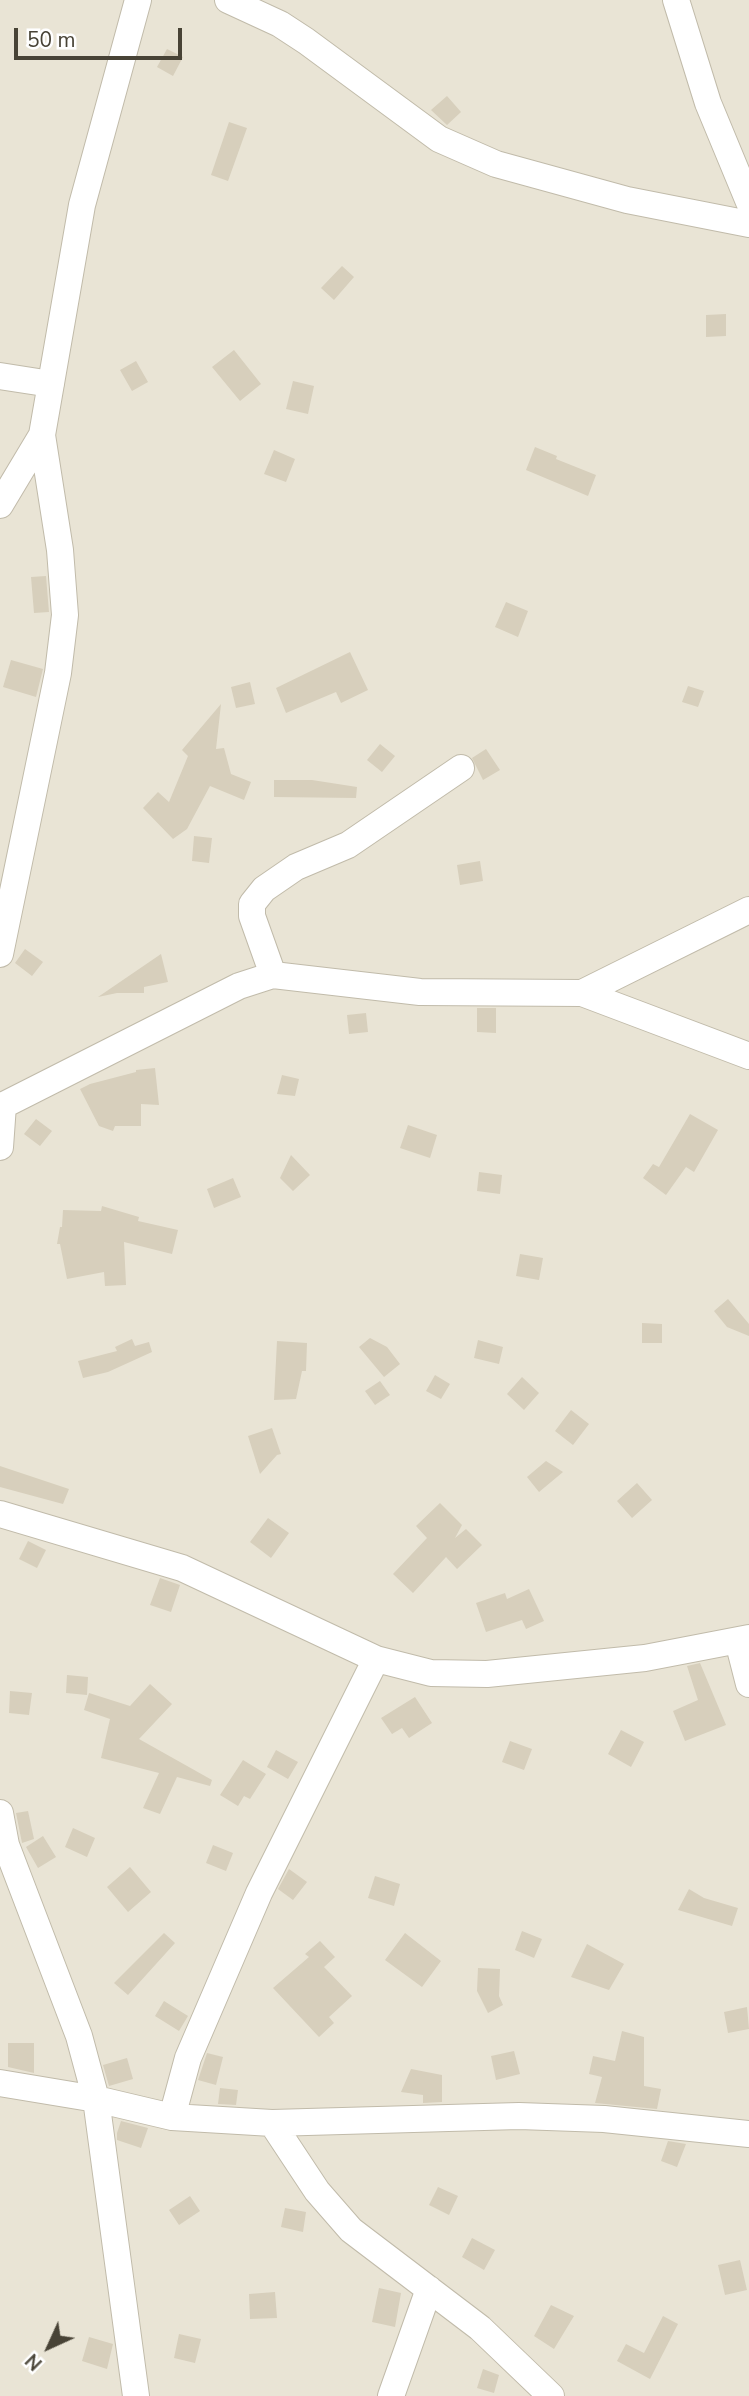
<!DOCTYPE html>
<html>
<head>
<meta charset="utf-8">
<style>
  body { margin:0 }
  #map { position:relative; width:749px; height:2396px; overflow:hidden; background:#f5f2e8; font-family:"Nunito Sans",sans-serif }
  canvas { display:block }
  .north { position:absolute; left:14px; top:2312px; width:70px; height:70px; -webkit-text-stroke:5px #fff; paint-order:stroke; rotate:225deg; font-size:19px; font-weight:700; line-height:28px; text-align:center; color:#484336 }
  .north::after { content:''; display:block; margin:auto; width:24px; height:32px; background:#484336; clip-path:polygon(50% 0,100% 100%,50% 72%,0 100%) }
  .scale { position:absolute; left:14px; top:28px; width:168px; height:32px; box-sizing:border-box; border:4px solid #484336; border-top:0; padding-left:9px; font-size:21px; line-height:24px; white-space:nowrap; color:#484336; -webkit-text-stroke:5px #fff; paint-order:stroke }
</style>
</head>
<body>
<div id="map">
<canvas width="749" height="2396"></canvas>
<div class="north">N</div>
<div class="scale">50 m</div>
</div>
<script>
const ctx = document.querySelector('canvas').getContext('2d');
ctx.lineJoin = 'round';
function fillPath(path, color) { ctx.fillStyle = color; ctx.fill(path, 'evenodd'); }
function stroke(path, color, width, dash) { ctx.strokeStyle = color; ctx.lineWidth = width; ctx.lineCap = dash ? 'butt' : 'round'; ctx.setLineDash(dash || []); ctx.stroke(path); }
fillPath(new Path2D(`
  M0 0H749V2396H0Z`), '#e9e4d5');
fillPath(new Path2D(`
  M167 49 183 57 173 76 157 67Z
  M447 96 461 112 447 125 431 110Z
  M229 122 247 128 228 181 211 175Z
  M342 266 354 277 334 300 321 288Z
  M726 314V336L706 337V315Z
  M234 350 261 384 240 401 212 367Z
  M136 361 148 382 132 391 120 370Z
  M293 381 314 386 308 414 286 409Z
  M535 447 557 456 556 459 596 475 588 496 526 470Z
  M274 450 295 459 286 482 264 474Z
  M46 576 49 612 34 613 31 577Z
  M506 602 528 611 518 637 495 627Z
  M350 652 368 690 341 703 336 692 286 713 276 688Z
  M11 660 43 669 36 697 3 687Z
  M250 682 255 704 236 708 231 687Z
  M688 686 704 691 698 707 682 702Z
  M221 704 216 749 224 748 231 774 251 782 244 800 210 786 187 829 173 839 143 808 158 792 169 802 188 756 182 750Z
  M380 744 395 756 382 772 367 760Z
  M486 749 500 770 483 780 472 758Z
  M274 780H312L357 787 356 798 274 797Z
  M194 836 212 838 209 863 192 861Z
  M480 861 483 881 460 885 457 865Z
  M25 949 43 962 32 976 15 963Z
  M161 954 168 982 144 987V993H117L98 997Z
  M477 1008H496V1033L477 1032Z
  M366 1013 368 1032 349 1034 347 1015Z
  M155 1068 159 1105 141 1104V1126H115L113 1131 99 1126 80 1089 90 1084 136 1072V1070Z
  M282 1075 299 1079 295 1096 277 1094Z
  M690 1114 718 1130 694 1172 686 1167 666 1195 643 1178 653 1164 659 1167Z
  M36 1119 52 1131 40 1146 24 1134Z
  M408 1125 437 1135 430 1158 400 1148Z
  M291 1155 310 1175 293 1191 280 1178Z
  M479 1172 502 1175 500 1194 477 1191Z
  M233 1178 241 1197 214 1208 207 1189Z
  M102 1206 139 1217 138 1221 178 1230 172 1254 124 1242 126 1285 105 1286 104 1272 67 1279 60 1244H57L60 1227H62L63 1210 101 1211Z
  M520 1254 543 1258 539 1280 516 1276Z
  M728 1299 749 1324V1336L727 1327 714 1311Z
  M642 1323 662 1324V1343H642Z
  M370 1338 387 1347 400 1364 384 1377 359 1347Z
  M132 1339 135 1346 149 1342 152 1352 108 1372 83 1378 78 1361 117 1351 115 1347Z
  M478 1340 503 1347 499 1364 474 1358Z
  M277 1341 307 1343 306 1371H302L296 1399 274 1400Z
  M435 1375 450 1384 441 1399 426 1391Z
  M522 1377 539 1393 524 1410 507 1394Z
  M380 1381 390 1395 375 1405 365 1391Z
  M571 1410 589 1424 573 1445 555 1431Z
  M272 1428 281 1454 277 1455 260 1474 248 1436Z
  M546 1461 563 1472 539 1492 527 1477Z
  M0 1466 69 1489 63 1504 0 1487Z
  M637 1483 652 1500 632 1518 617 1501Z
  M440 1503 462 1525 455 1538 466 1529 482 1545 457 1569 446 1557 413 1593 393 1574 427 1538 416 1526Z
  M268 1518 289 1533 271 1558 250 1542Z
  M28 1541 46 1550 37 1568 19 1559Z
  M160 1578 180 1585 171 1612 150 1605Z
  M529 1589 544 1621 526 1629 522 1620 486 1632 476 1603 505 1593 507 1599Z
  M700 1663 726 1725 685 1741 673 1711 698 1700 687 1666Z
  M67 1675 88 1677 87 1695 66 1693Z
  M150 1684 172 1704 139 1739 212 1780 210 1786 177 1777 160 1814 143 1808 159 1773 101 1758 110 1719 84 1710 89 1693 130 1706Z
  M10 1691 32 1693 29 1715 9 1713Z
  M415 1697 432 1723 409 1738 402 1728 392 1734 381 1718Z
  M621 1730 644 1742 631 1767 608 1754Z
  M510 1741 532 1749 524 1770 502 1762Z
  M276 1750 298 1762 288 1779 267 1767Z
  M243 1760 266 1774 250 1799 244 1796 238 1806 220 1795Z
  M28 1811 34 1839 22 1843 16 1813Z
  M73 1828 95 1838 87 1857 65 1847Z
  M43 1836 56 1857 38 1868 26 1847Z
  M213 1845 233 1853 226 1871 206 1863Z
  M130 1867 151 1892 128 1912 107 1887Z
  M289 1869 307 1882 293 1900 278 1889Z
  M375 1876 400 1884 394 1906 368 1898Z
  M689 1889 704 1898 738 1908 732 1926 678 1910Z
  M522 1931 542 1939 534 1958 515 1950Z
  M164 1933 175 1943 128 1995 114 1983Z
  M405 1933 441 1961 422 1987 385 1960Z
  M320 1941 335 1957 324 1967 352 1996 329 2017 334 2023 319 2037 273 1988 309 1957 305 1954Z
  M587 1944 624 1964 609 1990 571 1977Z
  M478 1968 500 1969 499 1996 503 2005 488 2013 477 1991Z
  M164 2001 188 2016 179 2031 155 2016Z
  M747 2007 749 2029 728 2033 724 2012Z
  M622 2031 644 2037V2086L661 2089 657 2109 595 2103 602 2077 589 2074 593 2056 615 2061Z
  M8 2043H34V2073L8 2067Z
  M514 2051 520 2074 496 2080 491 2056Z
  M207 2053 223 2057 216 2085 198 2080Z
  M127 2058 133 2079 109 2086 103 2065Z
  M411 2069 442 2075V2102L423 2103V2095L401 2092Z
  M220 2088 238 2090 236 2105 218 2104Z
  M121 2121 148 2128 141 2148 117 2140V2133Z
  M668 2141 686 2144 677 2167 661 2161Z
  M438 2187 458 2196 449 2215 429 2205Z
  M190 2196 200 2211 179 2225 169 2210Z
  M285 2208 306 2212 303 2232 281 2227Z
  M472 2238 495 2250 484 2270 462 2257Z
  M740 2260 747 2290 725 2295 718 2265Z
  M379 2288 401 2293 395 2327 372 2322Z
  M275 2292 277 2318 250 2319 249 2294Z
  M551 2305 574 2316 554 2349 534 2336Z
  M663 2316 678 2324 650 2379 617 2361 626 2344 644 2353Z
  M179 2334 201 2339 195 2363 174 2358Z
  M89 2337 113 2344 107 2369 82 2361Z
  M483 2369 499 2375 494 2393 477 2388Z`), '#d7cfbc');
const minor = new Path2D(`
  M228 0 280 24 306 41 439 139 496 164 627 200 749 224
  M676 0 708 103 749 202
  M0 376 51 384
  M0 505 42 435 82 205 138 0
  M0 954 58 673 65 615 60 550 42 435
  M273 975 252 916V904L264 889 296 867 348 845 461 768
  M582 993 749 1056
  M0 1107 239 986 273 975 420 992 582 993 749 910
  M0 1147 3 1105
  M0 1514 182 1568 376 1659 431 1673 487 1674 645 1658 749 1638
  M738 1641 749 1684
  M0 1813 6 1845 79 2036 96 2099 136 2396
  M0 2083 96 2099 172 2117 272 2123 519 2116 604 2119 749 2134
  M172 2117 188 2058 259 1893 376 1659
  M272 2123 317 2191 351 2230 480 2328 551 2396
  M391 2396 429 2289`);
stroke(minor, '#c1bbaa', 28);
stroke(minor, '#fff', 26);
</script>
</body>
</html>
